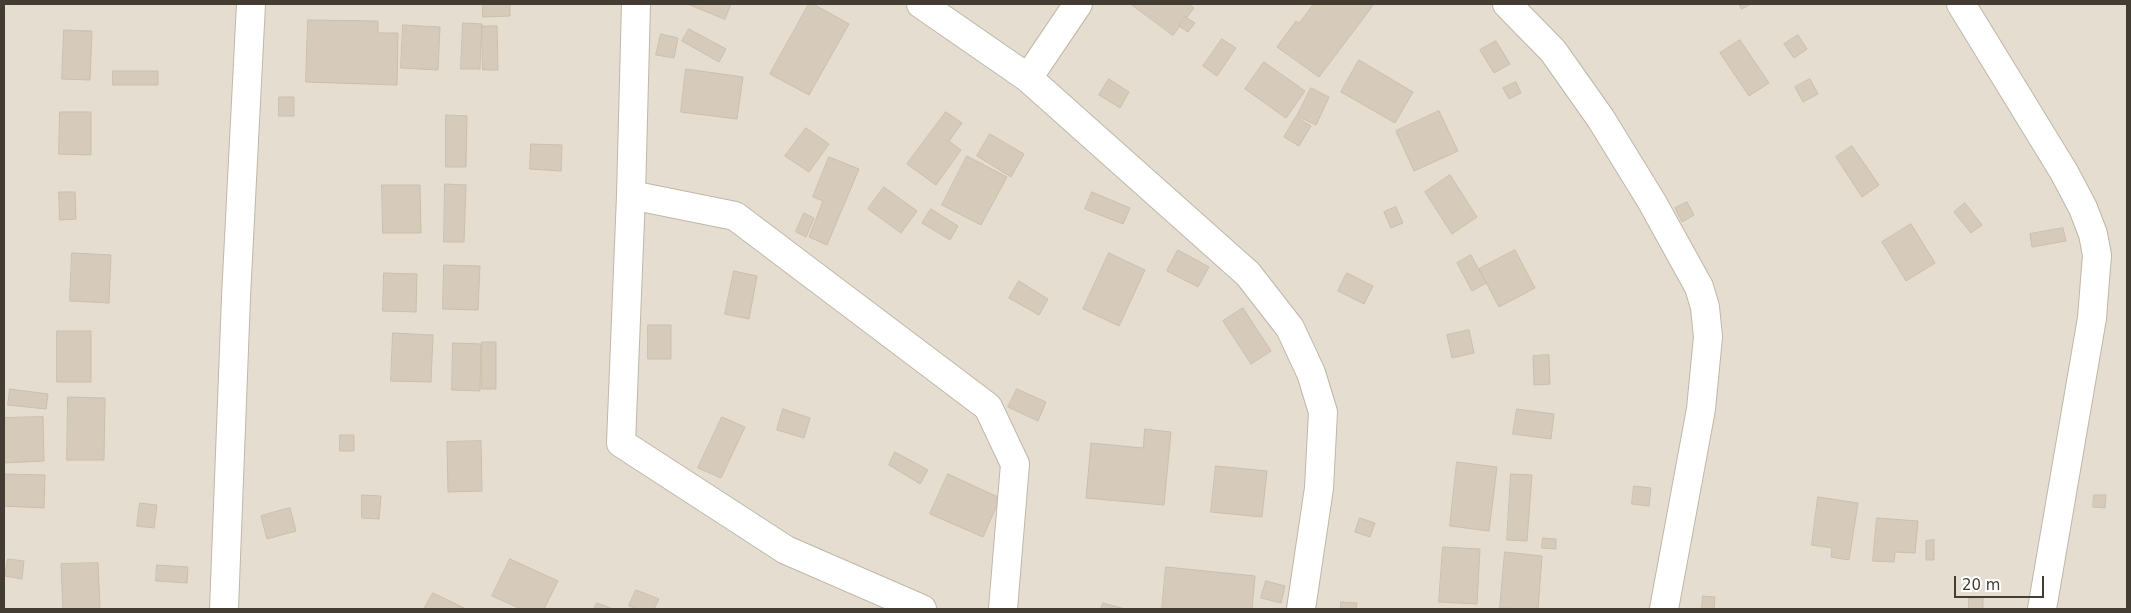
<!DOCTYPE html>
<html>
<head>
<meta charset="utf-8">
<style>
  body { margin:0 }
  #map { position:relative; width:2131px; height:613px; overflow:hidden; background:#f1ece2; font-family:"DejaVu Sans",sans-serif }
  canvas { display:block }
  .frame { position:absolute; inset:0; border:5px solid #423c33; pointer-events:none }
  .scale { position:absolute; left:1954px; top:576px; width:90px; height:22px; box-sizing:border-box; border:2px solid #423c33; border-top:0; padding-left:6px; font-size:15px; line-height:18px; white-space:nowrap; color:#423c33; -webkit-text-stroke:4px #fff; paint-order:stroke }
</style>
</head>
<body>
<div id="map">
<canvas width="2131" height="613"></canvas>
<div class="frame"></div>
<div class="scale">20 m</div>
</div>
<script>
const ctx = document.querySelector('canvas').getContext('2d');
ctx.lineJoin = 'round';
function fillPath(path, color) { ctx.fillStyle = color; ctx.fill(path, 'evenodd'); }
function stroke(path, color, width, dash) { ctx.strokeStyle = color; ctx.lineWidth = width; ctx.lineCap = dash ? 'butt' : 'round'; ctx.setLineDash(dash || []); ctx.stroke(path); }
fillPath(new Path2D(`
  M4 4H2127V609H4Z`), '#e5ded0');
const building = new Path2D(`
  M483 4H510V16L483 17Z
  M688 4H731L725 19Z
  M809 4H813L849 24 809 95 770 74Z
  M1131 4H1188L1194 8 1173 35Z
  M1314 4H1374L1319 77 1277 47 1296 21 1299 23Z
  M1739 4H1751L1742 9Z
  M1185 17 1195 23 1188 32 1179 26Z
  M308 20 378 21V33H398L397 85 306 82Z
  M463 23 482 24 480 69H461Z
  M403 25 440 27 438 70 401 68Z
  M482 26H497L498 70H483Z
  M689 29 726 49 719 62 682 41Z
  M64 30 92 31 90 80 62 79Z
  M661 34 678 38 674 58 656 55Z
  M1798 35 1807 49 1794 58 1784 44Z
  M1222 39 1236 48 1217 76 1203 66Z
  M1740 40 1769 83 1749 96 1720 53Z
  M1496 41 1510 64 1494 73 1480 50Z
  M1359 60 1413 92 1395 123 1341 92Z
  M1264 62 1305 91 1286 118 1245 89Z
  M686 69 743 77 737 119 681 112Z
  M113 71H158V85H113Z
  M1109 79 1129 92 1120 108 1099 95Z
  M1810 79 1818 94 1803 102 1795 87Z
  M1516 82 1521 93 1509 99 1503 88Z
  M1311 88 1329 97 1316 125 1297 116Z
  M279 97H294V116H279Z
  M1439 111 1458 151 1414 171 1396 131Z
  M60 112H91V155L59 154Z
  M946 112 962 123 949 141 961 150 936 185 907 164Z
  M446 115 467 116 466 167H446Z
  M1296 117 1311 126 1299 146 1284 137Z
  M806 128 829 144 809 172 785 156Z
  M990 134 1024 154 1011 177 977 156Z
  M531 144 562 145 561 171 530 169Z
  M1852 146 1879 185 1862 197 1836 157Z
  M967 156 1007 177 981 225 942 205Z
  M829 157 859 169 827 245 809 237 823 201 813 197Z
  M1450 175 1477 217 1452 234 1425 192Z
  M445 184 466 185 464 242H444Z
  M382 185H420L421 233H383Z
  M884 187 917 211 901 233 868 209Z
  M59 192H75L76 219 60 220Z
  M1092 192 1130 208 1123 224 1085 209Z
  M1687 202 1694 215 1682 222 1675 208Z
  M1965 203 1982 225 1971 233 1954 212Z
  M1396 207 1403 223 1391 228 1384 212Z
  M931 209 958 226 950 240 922 223Z
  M804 213 814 218 806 237 796 232Z
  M1911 224 1935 263 1906 281 1882 242Z
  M2063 228 2066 241 2032 247 2030 234Z
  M1178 250 1209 267 1198 287 1167 271Z
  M1515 250 1535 288 1499 307 1479 269Z
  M72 253 111 255 109 303 70 301Z
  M1109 253 1145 270 1119 326 1083 309Z
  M1471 255 1486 283 1472 291 1457 263Z
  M444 265 480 266 478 310 443 309Z
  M734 271 757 276 749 319 725 314Z
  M384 273 417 274 416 312 383 311Z
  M1347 273 1373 286 1364 304 1338 291Z
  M1019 281 1048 299 1039 315 1009 298Z
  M1243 308 1271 351 1251 364 1223 321Z
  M648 325H671V359H648Z
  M1469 330 1474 353 1452 358 1447 335Z
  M57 331H91V382H57Z
  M393 333 433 335 431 382 391 381Z
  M482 342H496V389H482Z
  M453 343 481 344 480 391 452 390Z
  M1549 355 1550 384 1534 385 1533 356Z
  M10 389 48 394 46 409 8 405Z
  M1017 389 1046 402 1038 421 1008 407Z
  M68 397 105 398 104 460H67Z
  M783 409 810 418 804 438 777 430Z
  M1517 409 1554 414 1551 439 1513 434Z
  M43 417 44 461 4 463V418Z
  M722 417 745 427 721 478 698 468Z
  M1145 429 1171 432 1164 505 1086 498 1091 443 1143 448Z
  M340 435H354V451H340Z
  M481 441 482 491 448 492 447 442Z
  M895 452 928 470 920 484 889 465Z
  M1457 462 1497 467 1489 531 1450 526Z
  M1216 466 1267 471 1262 517 1211 512Z
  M4 474 45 475 44 508 4 506Z
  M948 474 1000 498 983 537 930 514Z
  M1511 474 1532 475 1527 541 1507 540Z
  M1634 486 1651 488 1649 506 1632 504Z
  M362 495 381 496 379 519 362 518Z
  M2094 495H2106L2105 508 2093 507Z
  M1818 497 1858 503 1849 560 1831 557 1832 548 1812 545Z
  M140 503 157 505 154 528 137 526Z
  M290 508 296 531 267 539 261 516Z
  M1360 518 1375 523 1370 537 1355 532Z
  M1877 518 1918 521 1915 553 1895 552 1894 562 1873 561Z
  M1543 538 1556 539V549L1542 548Z
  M1934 540V560H1926V541Z
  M1443 547 1480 549 1477 604 1439 602Z
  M1505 552 1542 556 1538 609 1500 608Z
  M8 559 24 561 22 579 5 576Z
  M510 559 558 581 544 609H521L492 596Z
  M98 563 100 609H63L61 564Z
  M157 565 188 567 187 583 156 581Z
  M1166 567 1255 576 1252 609H1162Z
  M1266 581 1285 586 1281 603 1261 598Z
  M636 590 659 599 654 609H637L629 606Z
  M433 593 466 609H424Z
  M1703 596 1715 597 1714 609H1702Z
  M1969 598H1983V609H1969Z
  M1341 602 1357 603 1356 609H1341Z
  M597 603 613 609H594Z
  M1103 603 1125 609H1101Z`);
fillPath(building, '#d6cabb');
stroke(building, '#cdbfab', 1);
const minor = new Path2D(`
  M636 4 631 195 621 443 786 550 922 609
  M921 4 1028 78 1248 274 1290 328 1311 373 1323 412 1319 488 1301 609
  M1507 4 1553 51 1601 119 1652 202 1699 287 1705 307 1708 337 1701 409 1664 609
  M1961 4 2064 172 2083 208 2093 234 2097 255 2092 318 2042 609
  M1028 78 1078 4
  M631 195 735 216 988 407 1015 464 1003 609
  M224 609 236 297 251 4`);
stroke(minor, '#bfb7a8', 30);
stroke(minor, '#fff', 28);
</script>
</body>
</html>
